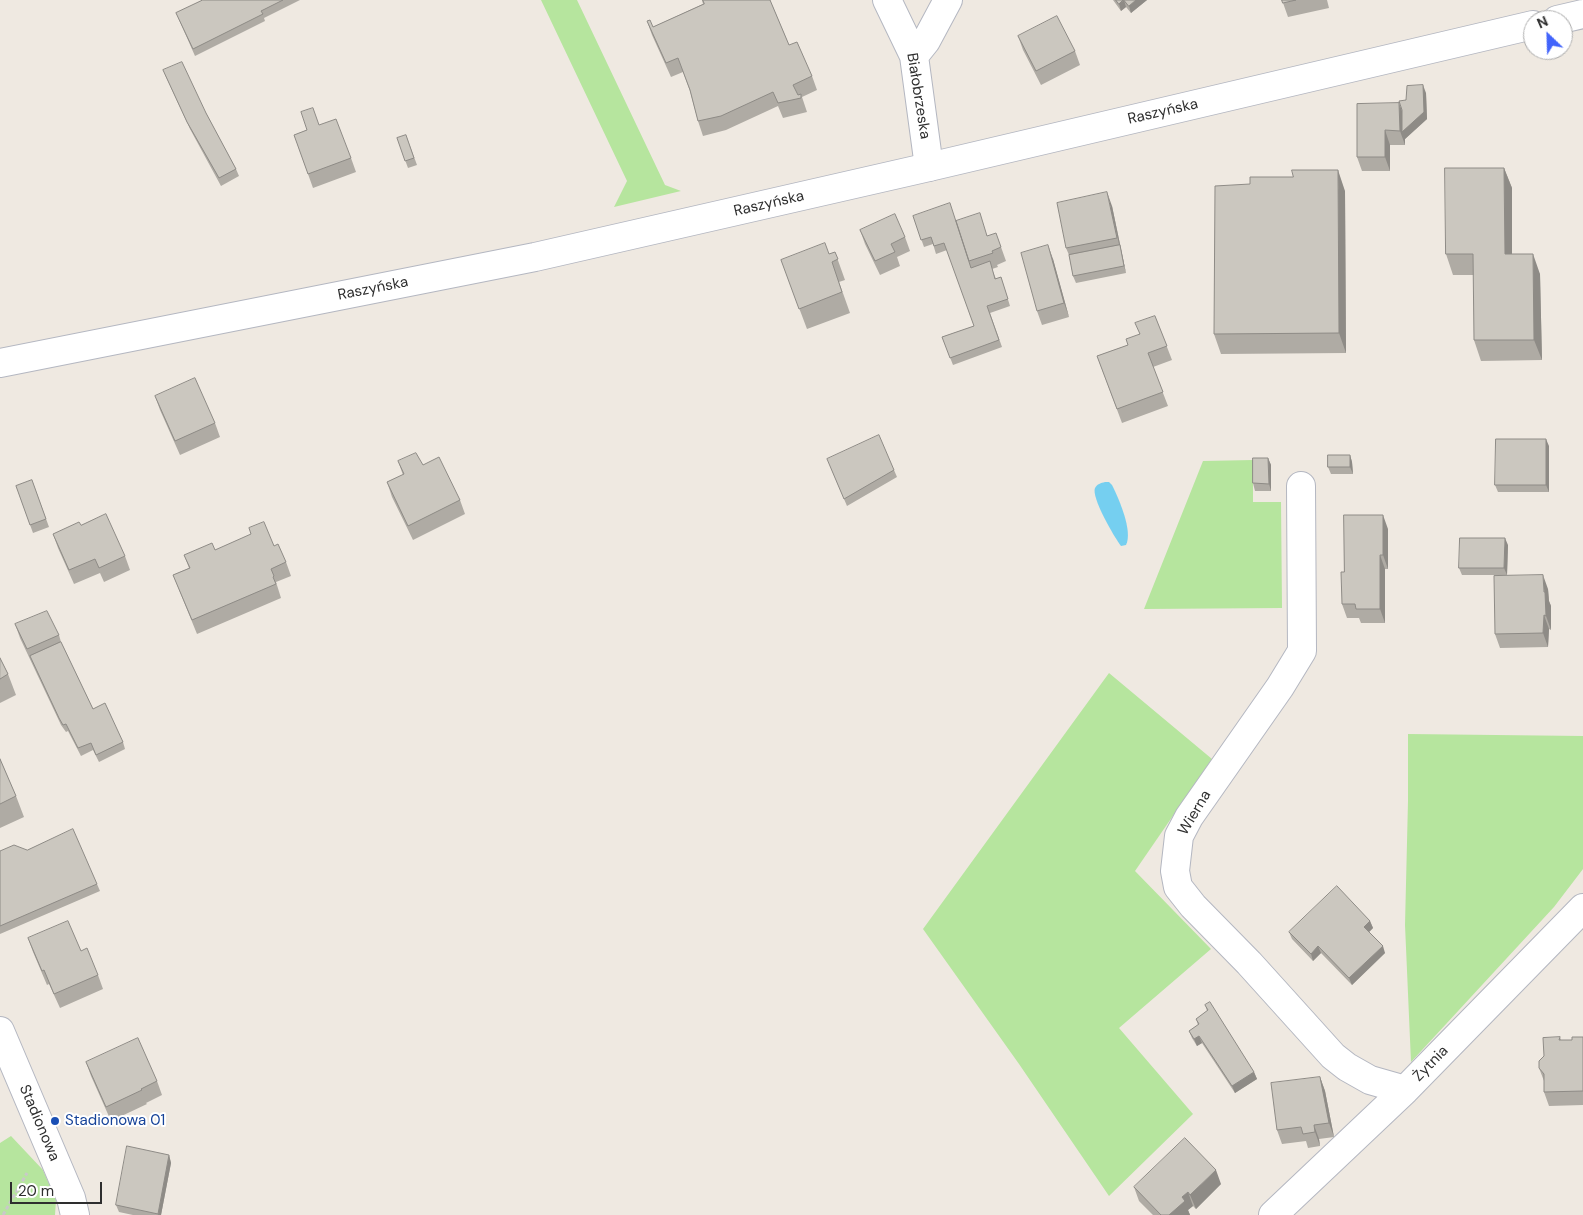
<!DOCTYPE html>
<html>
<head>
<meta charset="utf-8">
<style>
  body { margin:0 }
  #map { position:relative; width:1583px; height:1215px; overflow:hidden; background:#efe9e1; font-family:"DM Sans",sans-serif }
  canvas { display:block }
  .north { position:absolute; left:1523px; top:10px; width:50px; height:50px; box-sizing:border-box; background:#fff; border:1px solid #ababab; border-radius:50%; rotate:336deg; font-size:14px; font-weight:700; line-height:20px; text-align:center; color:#2e2e2e }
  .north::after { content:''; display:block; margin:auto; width:18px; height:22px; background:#4264fb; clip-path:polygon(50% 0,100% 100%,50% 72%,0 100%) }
  .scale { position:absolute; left:10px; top:1182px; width:92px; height:22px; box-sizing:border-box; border:2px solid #2e2e2e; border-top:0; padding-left:6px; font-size:15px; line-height:18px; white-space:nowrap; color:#2e2e2e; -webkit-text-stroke:4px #fff; paint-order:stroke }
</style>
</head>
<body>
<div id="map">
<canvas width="1583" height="1215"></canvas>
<div class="north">N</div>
<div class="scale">20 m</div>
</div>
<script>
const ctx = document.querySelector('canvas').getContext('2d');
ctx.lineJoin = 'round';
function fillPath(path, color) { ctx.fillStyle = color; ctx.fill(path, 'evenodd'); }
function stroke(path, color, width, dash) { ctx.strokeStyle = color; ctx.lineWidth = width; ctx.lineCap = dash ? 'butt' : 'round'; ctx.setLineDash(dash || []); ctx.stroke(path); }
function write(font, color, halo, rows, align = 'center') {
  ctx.font = font + ' "DM Sans",sans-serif'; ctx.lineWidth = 4; ctx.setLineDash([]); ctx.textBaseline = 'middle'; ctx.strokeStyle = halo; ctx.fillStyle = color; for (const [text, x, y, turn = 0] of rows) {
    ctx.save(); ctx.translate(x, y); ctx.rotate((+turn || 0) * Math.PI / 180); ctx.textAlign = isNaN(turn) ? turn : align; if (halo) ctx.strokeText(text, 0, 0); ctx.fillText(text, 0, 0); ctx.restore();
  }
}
fillPath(new Path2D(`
  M541 0H577L665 185 681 191 614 207 627 181Z
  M1253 460V502H1281L1282 608 1144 609 1203 461Z
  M1109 673 1212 759 1135 871 1211 949 1119 1028 1193 1114 1109 1196 1019 1064 923 929Z
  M1408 734 1583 736V869L1554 907 1411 1062 1405 925 1408 801Z
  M11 1136 43 1170 56 1200 55 1215H0V1143Z`), '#b6e59e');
fillPath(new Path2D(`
  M1105 482H1109L1112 485C1119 499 1133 531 1126 545L1121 546C1114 537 1091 497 1095 488 1097 484 1101 483 1105 482Z`), '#75cff0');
const minor = new Path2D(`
  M887 0 914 56 929 167
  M914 56 926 41 948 0
  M1301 486 1302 651 1280 687 1189 817 1179 836 1175 871 1178 887 1193 906 1249 963 1333 1056 1347 1067 1370 1080 1405 1090
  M0 1031 71 1198 75 1215
  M1273 1215 1405 1090 1583 908`);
const tertiary = new Path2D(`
  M1557 20 1583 14
  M0 363 535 257 929 167 1533 25`);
stroke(minor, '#b4b7c1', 30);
stroke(tertiary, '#b4b7c1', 30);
stroke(new Path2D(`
  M3 1215 27 1173`), '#c9c9c9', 3, [4, 2.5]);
stroke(minor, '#fff', 28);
stroke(tertiary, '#fff', 28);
fillPath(new Path2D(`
  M203 0H300L264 18 265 21 195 56 176 13Z
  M702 0H770L789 45 812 76 817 90 802 97 807 112 783 118 778 106 726 130 703 136 698 121 690 91 683 72 671 77 652 35 647 21 653 27 703 4Z
  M1113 0H1147L1131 13 1126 7 1121 11Z
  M1282 0H1327L1329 8 1288 17Z
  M1018 36 1075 51 1080 65 1041 85 1023 50Z
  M163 70 206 113 236 169 239 176 221 186 190 129 166 77Z
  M1426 93 1427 119 1405 139V145H1390V171H1362L1357 157 1406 100Z
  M319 125 351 158 356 172 313 188 294 135Z
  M406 135 417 165 408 168 397 138Z
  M1504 168 1512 188V254L1540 274 1542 360 1481 361 1474 340V275H1453L1446 254Z
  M1293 177 1345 191 1346 353 1221 354 1214 334 1250 184Z
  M1112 206 1126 273 1076 283 1073 276 1069 255 1066 248Z
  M913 216 956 221 988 236 1001 247 1006 261 997 265 998 267 992 269 996 279 1001 277 1010 306 990 313 1002 347 953 365 942 337 974 326 947 250 936 254 933 244 924 247Z
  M860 230 905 237 910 251 897 257 900 266 880 275 865 244Z
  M835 252 845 280 839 282 850 313 807 329 781 260 829 254Z
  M1053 259 1069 317 1042 325 1037 311Z
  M1155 316 1172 360 1153 367 1168 406 1122 423 1097 356 1128 345 1139 334Z
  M155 396 215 423 220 437 180 455 160 410Z
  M1549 446V492H1498L1495 485Z
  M1350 455 1352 462 1353 474H1331L1328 467Z
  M1268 458 1271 465V491H1255L1253 483Z
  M398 461 460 500 465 514 413 540 392 497 387 482 403 475Z
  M830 466 894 470 897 477 847 506Z
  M32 480 49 527 33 533 16 486Z
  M81 525 125 556 130 570 104 582 100 573 74 584 58 548 53 534Z
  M1388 529V569H1385V623H1361L1359 618H1347L1342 604 1344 572Z
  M1508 545 1507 575H1462L1459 568Z
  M274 546 286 562 291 576 276 582 281 598 197 634 173 575 189 568 184 555 215 550Z
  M1548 589 1549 601 1551 606V630L1549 629 1548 647 1500 648 1495 634Z
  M15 624 59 635 61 642 93 709 123 742 125 749 99 762 93 750 81 756 68 731 66 732 61 725 20 638Z
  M0 658 8 674 16 695 0 703Z
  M0 759 16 796 24 817 0 828Z
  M0 851 97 884 100 891 0 934Z
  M1370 921 1373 928 1369 932 1385 953 1352 985 1321 953 1313 961 1292 939 1289 932Z
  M28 938 81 951 98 975 103 989 60 1008 49 984 47 985 33 952Z
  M1205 1005 1254 1072 1257 1079 1235 1093 1202 1043 1197 1046 1192 1038 1189 1031 1198 1025 1196 1019 1207 1011Z
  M1560 1037 1561 1040H1572L1583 1037V1105L1549 1106 1544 1092V1081L1539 1068Z
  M86 1062 157 1081 162 1095 146 1103 147 1104 111 1121 91 1076Z
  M1320 1077 1325 1091 1334 1137 1319 1139 1320 1146 1308 1148 1306 1141 1282 1144 1277 1130Z
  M169 1155 171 1163 161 1215H133L119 1212 116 1205Z
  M1221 1184 1196 1209 1193 1206 1188 1210 1190 1215H1153L1139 1201 1134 1187Z`), '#afaba4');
fillPath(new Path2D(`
  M1124 0 1126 7 1121 11 1119 4Z
  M1136 0H1147L1131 13 1129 6Z
  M1423 85 1426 93 1427 119 1405 139V145L1400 131 1399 103 1404 117Z
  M1385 130 1390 145V171L1385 157Z
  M1504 168 1512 188V274L1505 254Z
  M1338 170 1345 191 1346 353 1339 333Z
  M1107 192 1112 206 1126 273 1124 266Z
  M1048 245 1053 259 1069 317 1064 303Z
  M1533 254 1540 274 1542 360 1534 340Z
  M1546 439 1549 446V492L1546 485Z
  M1350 455 1352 462 1353 474 1350 467Z
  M1268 458 1271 465V491L1269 484Z
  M1383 515 1388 529V569L1383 555Z
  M1505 538 1508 545 1507 575 1504 568Z
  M1380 555 1385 569V623L1380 609Z
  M1543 575 1548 589 1549 601 1551 606V630L1546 616Z
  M1544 615 1549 629 1548 647 1543 633Z
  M1370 921 1373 928 1367 934 1364 927Z
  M1318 946 1321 953 1313 961 1311 954Z
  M1383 946 1385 953 1352 985 1349 978Z
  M1199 1036 1202 1043 1197 1046 1194 1039Z
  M1254 1072 1257 1079 1235 1093 1232 1086Z
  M1320 1077 1325 1091 1334 1137 1329 1123Z
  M1314 1125 1319 1139 1320 1146 1315 1132Z
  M169 1155 171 1163 161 1215H158Z
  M1216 1170 1221 1184 1196 1209 1190 1195Z
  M1188 1192 1193 1206 1188 1210 1190 1215H1169L1182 1197Z`), '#8e8b86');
const building = new Path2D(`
  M203 0H283L261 11 263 14 193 49 176 13Z
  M703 0H770L789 45 797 42 812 76 793 85 798 95 801 94V98L778 103 773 92 721 116 698 121 690 90 678 58 666 63 647 21 650 20 653 27 704 4Z
  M1116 0H1123L1119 4Z
  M1124 0H1136L1129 6Z
  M1282 0H1296L1283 3Z
  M1057 16 1075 51 1036 71 1018 36Z
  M182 62 206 113 236 169 219 178 187 122 163 70Z
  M1423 85 1424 112 1402 132V110L1399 101 1406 100 1407 86Z
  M1399 103 1400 131 1385 130V157H1357V104Z
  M313 108 319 125 336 119 351 158 308 174 294 135 307 130 301 112Z
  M406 135 414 158 405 161 397 138Z
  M1445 168H1504L1505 254H1533L1534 340H1474L1473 254H1446Z
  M1292 170H1338L1339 333 1214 334 1215 186 1250 184V177H1293Z
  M1107 192 1117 238 1066 248 1057 203Z
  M950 203 971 268 990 261 995 279 1001 277 1008 299 987 306 999 340 950 358 942 337 974 326 944 243 934 246 931 237 921 240 913 216Z
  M980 213 987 236 996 233 1001 247 992 251 993 253 969 261 956 221Z
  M895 214 905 237 891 244 895 252 875 261 860 230Z
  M825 243 829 254 835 252 838 259 832 262 842 292 799 309 781 260Z
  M1048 245 1064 303 1037 311 1021 253Z
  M1120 245 1124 266 1073 276 1069 255Z
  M1155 316 1167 346 1148 353 1163 392 1117 409 1097 356 1128 345 1126 339 1140 334 1135 323Z
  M195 378 215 423 175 441 155 396Z
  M879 435 894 470 844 499 827 459Z
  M1496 439H1546V485H1495Z
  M416 453 423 465 439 457 460 500 408 526 387 482 404 474 398 461Z
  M1328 455H1350V467H1328Z
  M1253 458H1268L1269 484 1253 483Z
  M32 480 46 519 30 525 16 486Z
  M106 514 125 556 99 568 95 559 69 570 53 534 79 522 81 525Z
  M1344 515H1383V555H1380V609H1356L1355 604H1342L1341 572H1344Z
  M264 522 274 546 278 544 286 562 271 569 274 576 273 577 276 584 192 620 173 575 190 568 184 555 212 543 215 550 251 534 249 528Z
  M1460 538H1505L1504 568H1459Z
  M1543 575 1544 592H1545L1546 616 1544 615 1543 633 1495 634 1494 576Z
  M47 611 59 635 27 649 15 624Z
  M61 642 93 709 105 703 123 742 96 755 91 743 78 748 66 724 63 725 59 718 30 656Z
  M0 658 8 674 0 679Z
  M0 759 16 796 0 804Z
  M73 829 97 884 0 926V851L14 845 27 850Z
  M1337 886 1370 921 1364 927 1383 946 1349 978 1318 946 1311 954 1289 932Z
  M68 921 81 951 87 948 98 975 54 994 44 970 42 971 28 938Z
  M1210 1002 1254 1072 1232 1086 1199 1036 1194 1039 1189 1031 1199 1024 1196 1019 1208 1010 1205 1005Z
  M1560 1037 1559 1040H1572V1037H1583V1091L1544 1092V1074L1539 1068V1061L1544 1056 1543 1038Z
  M138 1038 157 1081 141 1089 142 1090 106 1107 86 1062Z
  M1320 1077 1329 1123 1314 1125 1315 1132 1303 1134 1301 1127 1277 1130 1271 1083Z
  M1185 1138 1216 1170 1190 1195 1188 1192 1182 1197 1185 1201 1169 1215H1161L1134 1187Z
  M127 1146 169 1155 158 1214 116 1205Z`);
fillPath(building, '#cbc7bf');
stroke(building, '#8e8b86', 1);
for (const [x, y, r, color] of [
  [55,1121,5,"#1a4fb4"]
]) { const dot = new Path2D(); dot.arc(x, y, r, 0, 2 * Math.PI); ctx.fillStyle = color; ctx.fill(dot); stroke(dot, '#fff', 2); }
write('15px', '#2e2e2e', '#fff', [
  ["Białobrzeska",918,96,81],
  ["Raszyńska",1163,112,-13],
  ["Raszyńska",769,204,-13],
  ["Raszyńska",373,289,-11],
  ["Wierna",1195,813,-59],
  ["Żytnia",1431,1064,-46],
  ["Stadionowa",39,1123,67]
]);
write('15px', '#164399', '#fff', [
  ["Stadionowa 01",65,1121]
], 'left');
</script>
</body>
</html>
